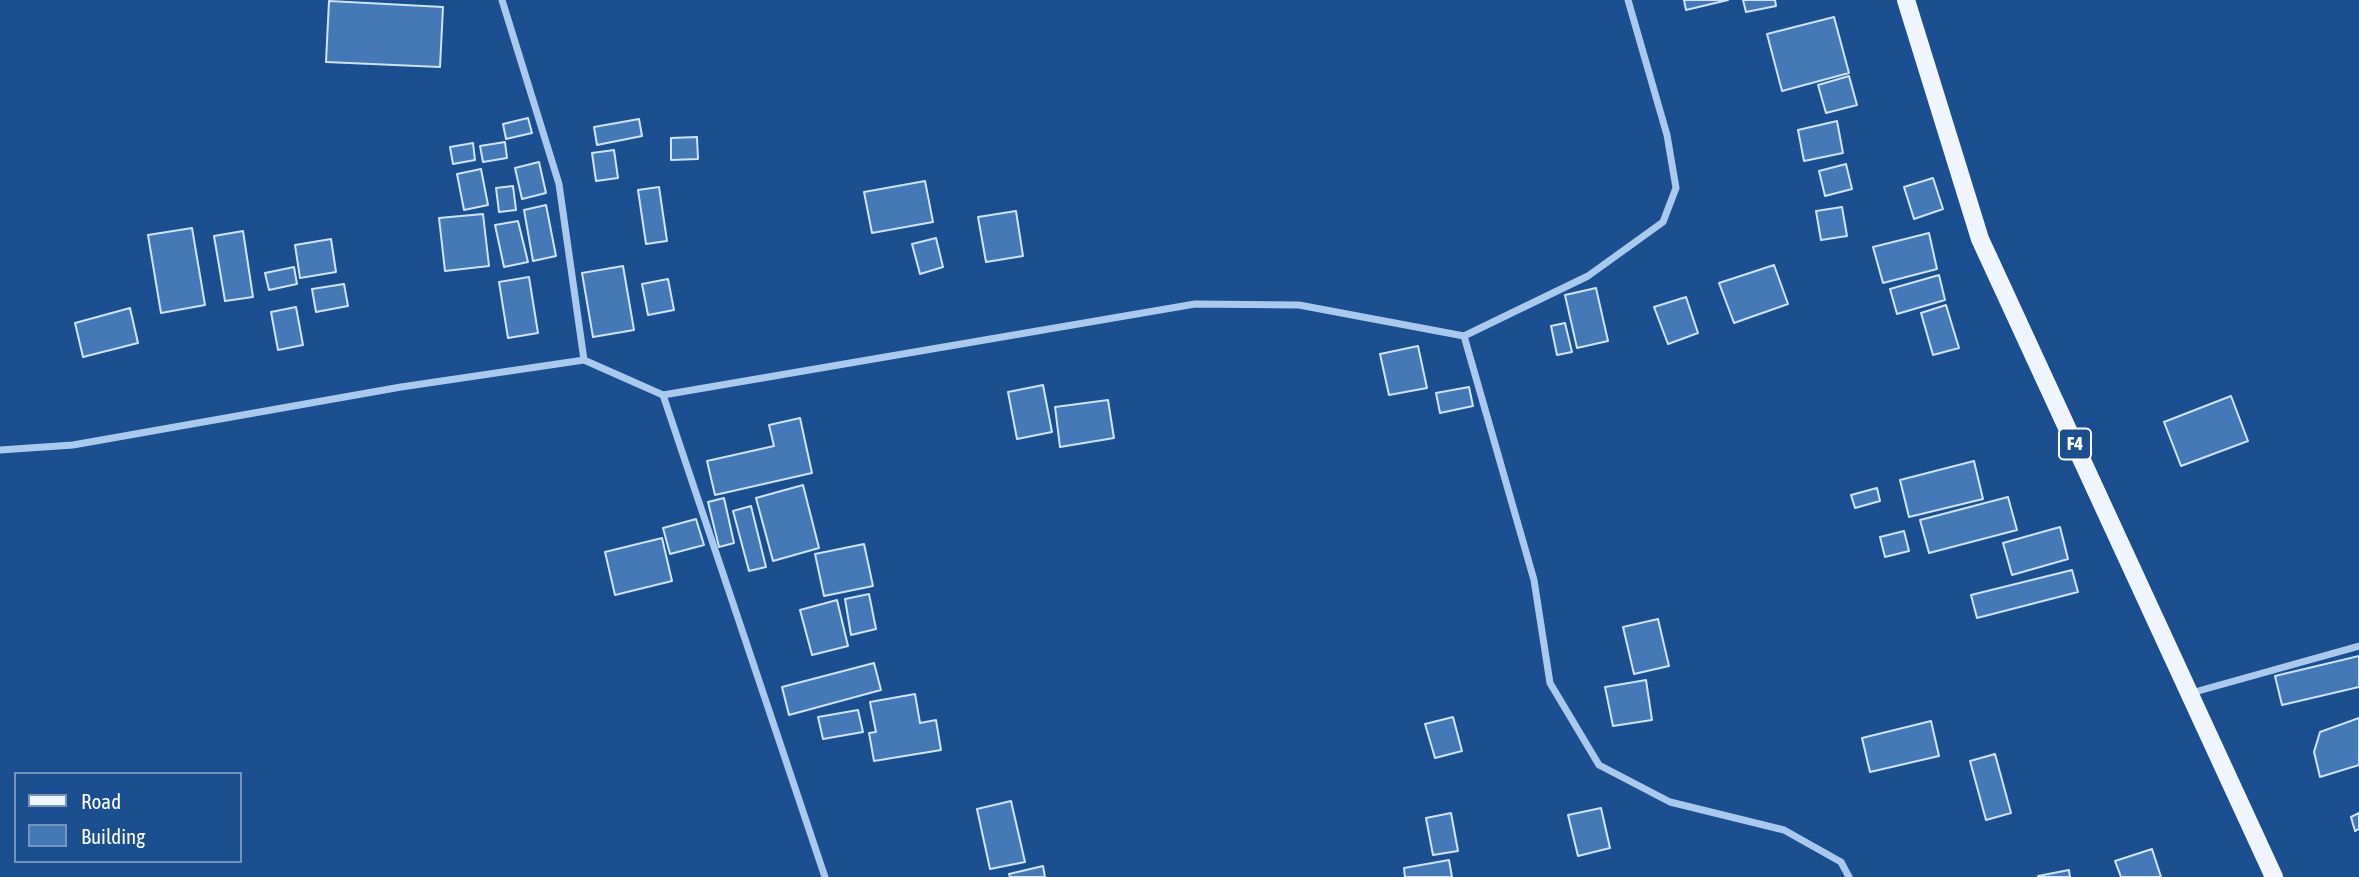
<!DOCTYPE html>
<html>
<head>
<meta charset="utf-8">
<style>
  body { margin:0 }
  #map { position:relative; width:2359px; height:877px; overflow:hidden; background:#1b4f8f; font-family:"Asap Condensed",sans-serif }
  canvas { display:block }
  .legend { position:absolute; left:14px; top:772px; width:228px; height:91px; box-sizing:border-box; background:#1b4f8f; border:2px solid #7695bc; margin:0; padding:9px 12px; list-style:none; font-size:21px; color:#fff }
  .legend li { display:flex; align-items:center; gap:14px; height:35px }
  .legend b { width:35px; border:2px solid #7695bc }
</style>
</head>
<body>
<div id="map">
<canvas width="2359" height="877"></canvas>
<ul class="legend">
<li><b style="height:9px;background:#f0f6ff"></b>Road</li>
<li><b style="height:19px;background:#4478b7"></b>Building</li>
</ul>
</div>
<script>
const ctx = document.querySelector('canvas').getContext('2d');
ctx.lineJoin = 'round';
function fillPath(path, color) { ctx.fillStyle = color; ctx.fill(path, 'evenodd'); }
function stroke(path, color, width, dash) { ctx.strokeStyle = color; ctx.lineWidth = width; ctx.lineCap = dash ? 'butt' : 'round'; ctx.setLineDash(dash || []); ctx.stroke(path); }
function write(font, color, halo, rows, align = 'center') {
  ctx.font = font + ' "Asap Condensed",sans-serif'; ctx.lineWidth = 6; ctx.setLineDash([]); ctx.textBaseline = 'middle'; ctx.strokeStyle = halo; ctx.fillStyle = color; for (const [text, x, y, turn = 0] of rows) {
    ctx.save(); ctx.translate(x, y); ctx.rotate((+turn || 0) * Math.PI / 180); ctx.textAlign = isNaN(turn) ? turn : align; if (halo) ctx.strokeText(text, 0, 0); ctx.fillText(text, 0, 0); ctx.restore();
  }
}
const building = new Path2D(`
  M1684 0H1728L1686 10Z
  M1743 0H1775L1776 6 1746 12Z
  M329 1 443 7 440 67 326 62Z
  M1834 17 1849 73 1782 91 1767 34Z
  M1849 76 1857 105 1826 113 1818 85Z
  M528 118 532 133 506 139 503 124Z
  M639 119 642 136 597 145 594 127Z
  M1837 121 1843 153 1804 161 1798 130Z
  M697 137 698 159 671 160V138Z
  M505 142 507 158 483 162 480 146Z
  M473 143 475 160 453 164 450 147Z
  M614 150 618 178 596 181 592 153Z
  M539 162 546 193 522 199 515 168Z
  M1846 164 1852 189 1825 196 1819 171Z
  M481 169 488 205 464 210 457 174Z
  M1933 178 1943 209 1914 219 1904 187Z
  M925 181 933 222 872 233 864 192Z
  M513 186 516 210 499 212 496 188Z
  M659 187 667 241 646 244 638 190Z
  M546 205 556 256 533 261 524 210Z
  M1842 207 1847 236 1821 240 1816 211Z
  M1016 211 1023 256 986 262 978 217Z
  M483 214 489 266 445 271 439 218Z
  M518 221 528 262 504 267 495 225Z
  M192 228 205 305 161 313 148 235Z
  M243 231 253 297 225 301 214 236Z
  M1929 233 1937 269 1883 283 1873 247Z
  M936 238 943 267 920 274 912 244Z
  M331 239 336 272 300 278 295 245Z
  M1774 265 1788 304 1734 323 1719 283Z
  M623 266 634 330 593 337 582 273Z
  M294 267 297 284 269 290 265 273Z
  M1939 275 1945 300 1897 314 1890 289Z
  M529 277 538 333 508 338 499 282Z
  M668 279 674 310 648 315 642 284Z
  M344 284 348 306 316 312 312 289Z
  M1596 288 1608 341 1577 348 1565 295Z
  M1686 297 1698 333 1668 344 1654 307Z
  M1946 305 1959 348 1933 355 1921 313Z
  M296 307 303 345 278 350 271 312Z
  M130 308 138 343 83 357 75 323Z
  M1565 323 1572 352 1557 355 1551 326Z
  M1418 346 1427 388 1389 395 1380 354Z
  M1043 385 1052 432 1017 439 1008 392Z
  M1469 387 1473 406 1440 413 1436 393Z
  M2231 396 2248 441 2181 466 2164 422Z
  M1108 400 1114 438 1060 447 1055 407Z
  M800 418 812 473 715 495 707 461 774 446 769 425Z
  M1974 461 1983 499 1909 517 1900 480Z
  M803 485 819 548 773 561 756 498Z
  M1877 488 1880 501 1855 508 1851 495Z
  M2008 497 2017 530 1929 553 1920 520Z
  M724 498 734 543 719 547 708 502Z
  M751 506 766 567 749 571 733 511Z
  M696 519 704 545 670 554 663 528Z
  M2060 527 2068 559 2012 575 2003 543Z
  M1904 531 1909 551 1885 557 1880 537Z
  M662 538 672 581 615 595 605 552Z
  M864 544 873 586 824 596 815 554Z
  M2072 570 2078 592 1977 618 1971 595Z
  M869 594 876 629 851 635 845 599Z
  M837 600 848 646 812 655 800 610Z
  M1658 619 1669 666 1634 674 1623 627Z
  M2359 656V687L2282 705 2275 676Z
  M874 663 881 690 789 715 782 687Z
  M1646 680 1652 720 1613 726 1605 687Z
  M915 694 920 723 936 720 941 750 874 761 869 733 876 732 870 702Z
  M858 710 863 732 823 739 818 717Z
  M1453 717 1462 751 1435 758 1425 724Z
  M2359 718V765L2320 777 2314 752 2320 732Z
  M1931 721 1939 756 1870 772 1862 738Z
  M1995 754 2011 813 1986 820 1970 761Z
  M1011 801 1025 862 990 869 977 809Z
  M1601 808 1610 848 1578 856 1568 815Z
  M1451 813 1458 851 1433 855 1426 818Z
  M2359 813V829L2355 831 2351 817Z
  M2152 849 2161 877H2121L2115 861Z
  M1449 860 1452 877H1405L1404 868Z
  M1043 866 1045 877H1010L1009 874Z
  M2069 870 2070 877H2038V876Z`);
fillPath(building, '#4478b7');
stroke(building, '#cfe3fa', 2);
stroke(new Path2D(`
  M1628 0 1667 135 1676 188 1663 222 1588 276 1464 336 1534 580 1550 683 1599 765 1670 802 1784 830 1841 862 1849 877
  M584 360 663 395 1195 304 1299 305 1464 336
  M663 395 825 877
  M0 450 73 445 401 387 584 360 559 184 502 0
  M2191 693 2359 646`), '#a9c9ee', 7);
stroke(new Path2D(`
  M1906 0 1980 239 2274 877`), '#f0f6ff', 18);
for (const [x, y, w] of [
  [2075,444,32]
]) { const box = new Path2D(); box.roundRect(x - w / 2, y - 15.5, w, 31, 5); ctx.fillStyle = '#1b4f8f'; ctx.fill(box); stroke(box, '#fff', 2); }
write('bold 19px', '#fff', null, [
  ["F4",2075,444]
]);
</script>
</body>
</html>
